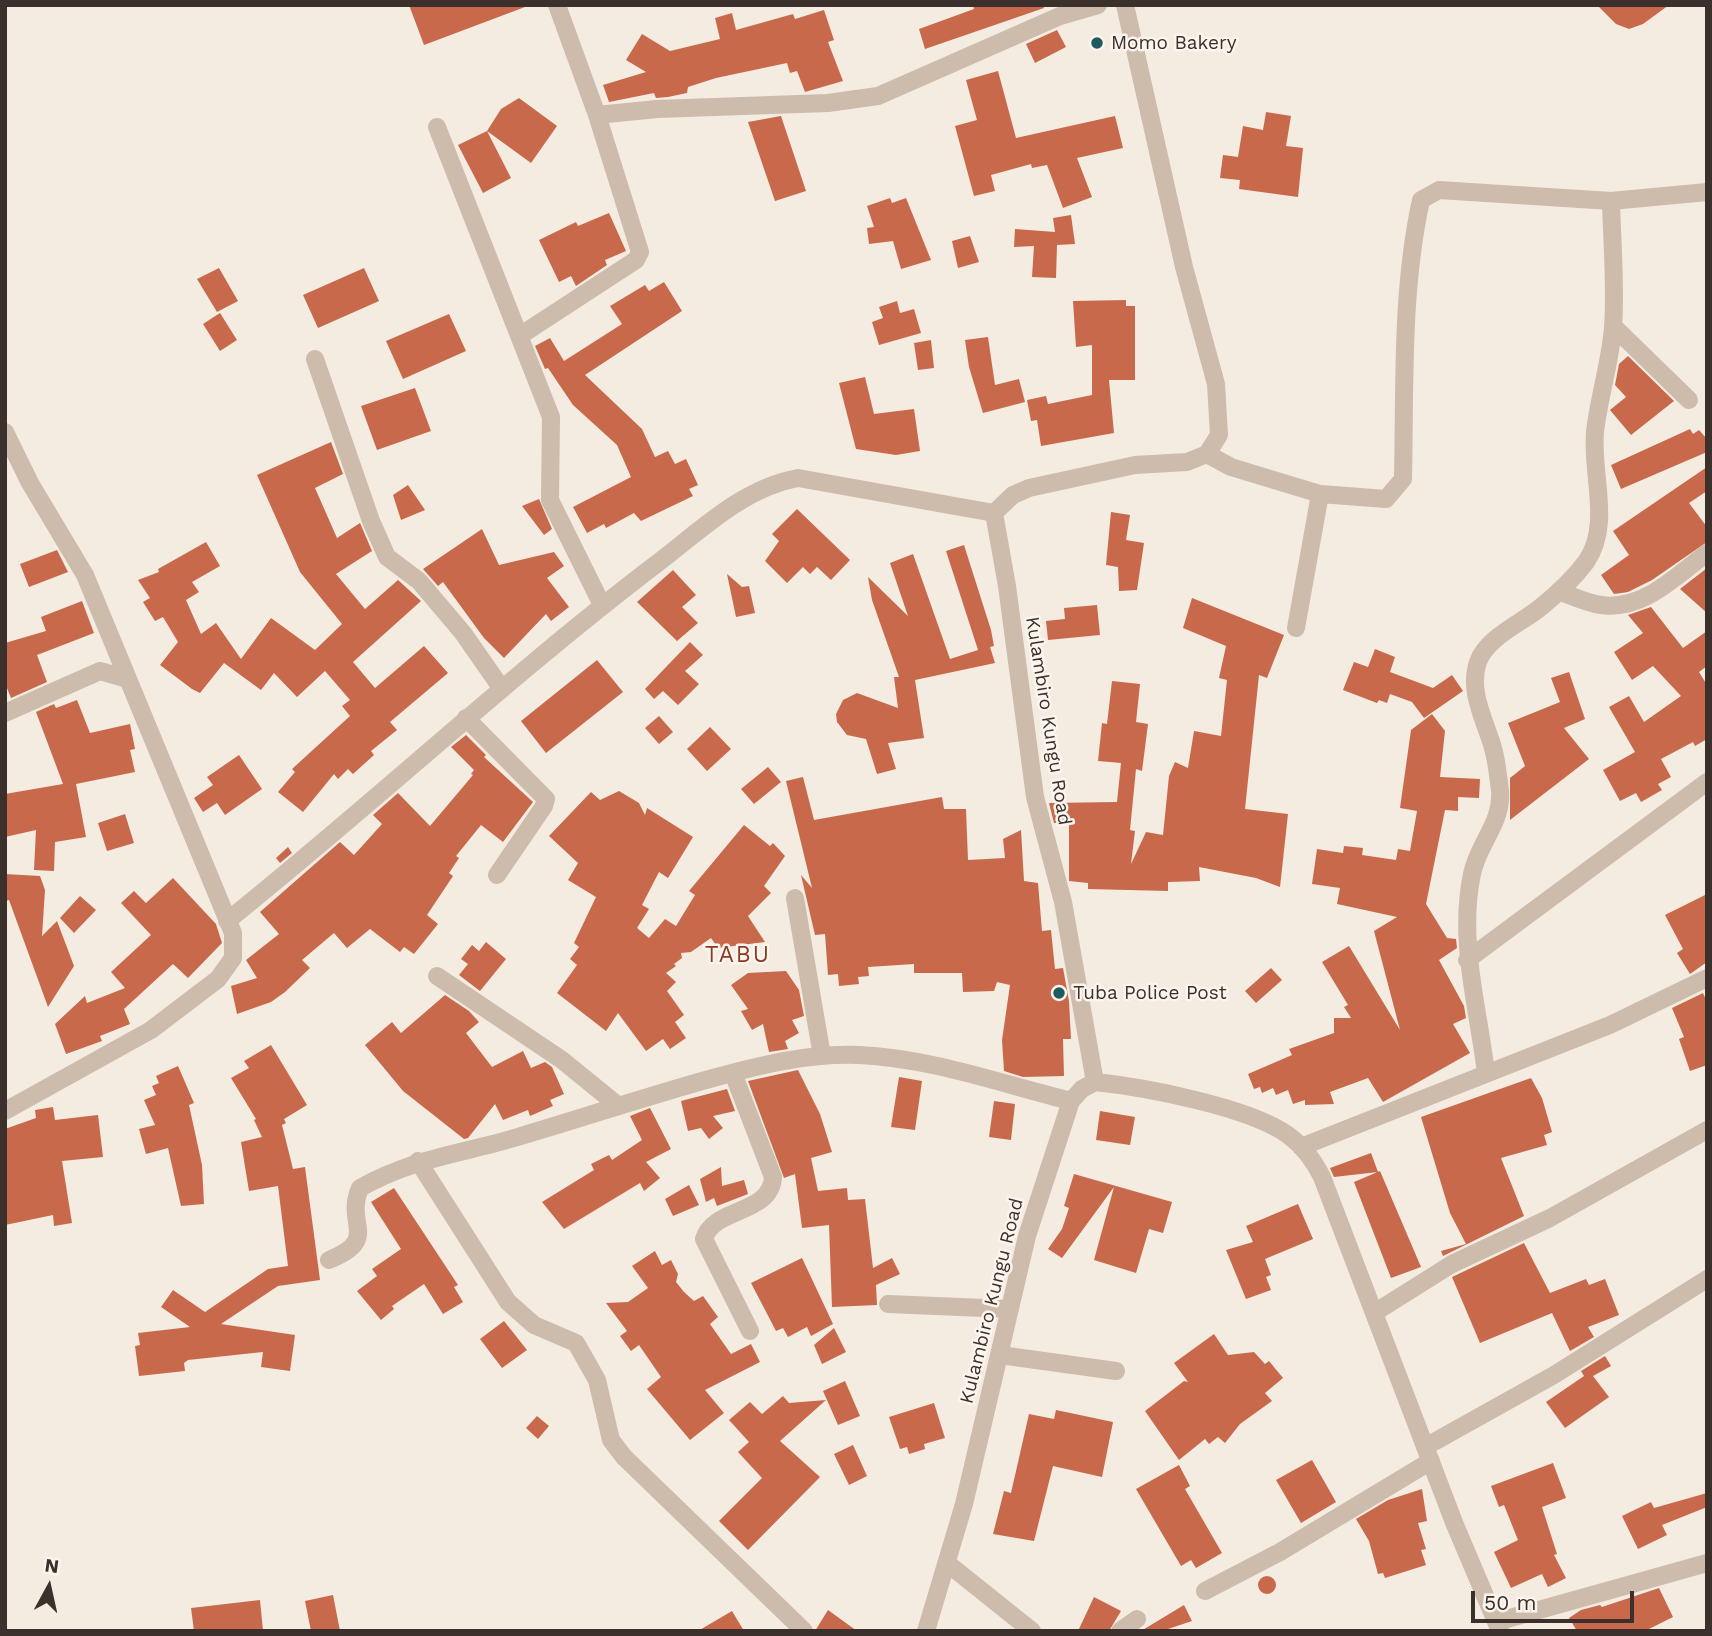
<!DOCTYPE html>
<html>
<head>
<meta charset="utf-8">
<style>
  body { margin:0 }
  #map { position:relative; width:1712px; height:1636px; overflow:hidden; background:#f4ebe1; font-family:"Work Sans",sans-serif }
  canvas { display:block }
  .frame { position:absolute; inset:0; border:7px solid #3b302b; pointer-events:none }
  .north { position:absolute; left:14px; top:1552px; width:70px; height:70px; -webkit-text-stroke:5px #fbf5ee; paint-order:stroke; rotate:8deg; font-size:19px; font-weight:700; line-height:28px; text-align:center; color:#3b302b }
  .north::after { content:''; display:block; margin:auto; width:24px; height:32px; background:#3b302b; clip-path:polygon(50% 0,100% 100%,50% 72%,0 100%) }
  .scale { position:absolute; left:1471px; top:1591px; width:163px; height:32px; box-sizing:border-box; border:4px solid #3b302b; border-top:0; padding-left:9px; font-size:21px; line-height:24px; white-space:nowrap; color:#3b302b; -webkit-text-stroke:5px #fbf5ee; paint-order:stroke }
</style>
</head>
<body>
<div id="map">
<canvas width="1712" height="1636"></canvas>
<div class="frame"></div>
<div class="north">N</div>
<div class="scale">50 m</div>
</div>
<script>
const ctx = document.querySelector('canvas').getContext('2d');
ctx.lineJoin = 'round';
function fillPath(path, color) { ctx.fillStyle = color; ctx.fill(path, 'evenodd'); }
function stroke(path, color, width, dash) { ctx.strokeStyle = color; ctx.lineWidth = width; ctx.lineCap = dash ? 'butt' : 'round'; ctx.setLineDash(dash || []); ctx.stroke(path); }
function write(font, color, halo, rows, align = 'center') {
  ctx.font = font + ' "Work Sans",sans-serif'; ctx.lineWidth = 5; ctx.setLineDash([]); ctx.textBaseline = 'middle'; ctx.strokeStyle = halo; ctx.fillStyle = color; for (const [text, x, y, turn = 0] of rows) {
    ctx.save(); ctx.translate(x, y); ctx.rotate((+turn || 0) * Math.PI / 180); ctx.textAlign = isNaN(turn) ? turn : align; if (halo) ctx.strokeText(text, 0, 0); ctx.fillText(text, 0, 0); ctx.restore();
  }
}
fillPath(new Path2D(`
  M409 5H524L525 7 424 45Z
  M973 5H1043L1044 8 925 49 919 29 974 9Z
  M1597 5H1669L1643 24 1629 29 1616 24Z
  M824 10 834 40 828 42 843 81 805 92 797 71 790 73 787 63 716 78 688 87 687 93 668 97 656 98 654 93 609 102 603 85 646 72 626 60 642 34 670 51 720 39 715 18 732 13 736 30 793 14 795 19Z
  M1057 30 1066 47 1035 63 1026 44Z
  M998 71 1016 138 1115 116 1123 148 1077 158 1092 197 1063 208 1047 165 1032 168 1031 164 991 175 995 191 974 196 955 126 977 120 966 80Z
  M519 98 557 126 531 163 487 131 511 178 483 193 458 145 487 131 501 109Z
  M1266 112 1291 116 1286 146 1303 148 1298 197 1239 189 1240 180 1220 178 1223 155 1238 157 1243 126 1263 130Z
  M781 116 806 191 775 201 748 122Z
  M890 198 892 203 906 198 931 260 901 269 893 241 869 244 867 228 874 227 867 206Z
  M609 213 626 251 605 260 607 265 576 286 571 276 559 282 539 240 576 222 578 226Z
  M1071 215 1075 244 1057 245 1056 278 1032 277 1034 246 1014 247 1015 229 1055 232 1053 218Z
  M970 236 979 262 958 268 952 241Z
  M219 268 238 301 217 312 197 279Z
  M364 268 379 301 318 328 303 295Z
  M664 282 682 311 585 375 642 429 655 457 668 451 675 464 686 459 698 485 689 489 693 496 641 521 634 513 606 528 604 524 587 533 573 507 631 477 617 445 573 405 548 368 545 369 535 346 550 338 564 361 622 324 610 306 645 285 649 291Z
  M1126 300V306H1135V380H1109L1114 433 1041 446 1037 420 1031 421 1027 400 1046 396 1048 404 1092 395V345L1076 347 1073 301Z
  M897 301 900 313 914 309 921 333 879 345 872 322 883 318 879 307Z
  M220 313 237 340 220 351 203 324Z
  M449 314 466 351 403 379 386 341Z
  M988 337 995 385 1019 379 1025 402 983 413 969 367 965 340Z
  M931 340 934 368 918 370 914 343Z
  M1628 356 1674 401 1631 435 1610 410 1626 397 1615 385 1619 364Z
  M865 377 874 414 914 409 920 451 896 455 856 449 839 383Z
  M415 388 431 431 377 450 361 406Z
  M1690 429 1693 434 1699 430 1707 439V452L1621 489 1611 465Z
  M331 442 343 474 315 488 337 538 360 523 372 551 336 574 365 609 398 580 421 601 353 662 375 688 424 646 448 673 390 722 397 730 371 751 374 755 353 774 348 769 338 779 334 774 303 812 278 792 295 772 292 769 350 716 342 706 350 700 325 671 297 697 274 673 261 690 224 663 200 693 192 689 160 665 178 642 163 617 155 621 143 602 150 598 138 580 159 572 158 569 206 542 220 566 192 582 199 592 186 600 201 634 216 623 241 659 271 618 315 650 342 624 300 572 257 475Z
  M1707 467V491L1689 503 1707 527V542L1652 580 1628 592 1614 594 1601 575 1629 555 1613 531Z
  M408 485 425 510 401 520 393 495Z
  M539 499 552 529 544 535 522 506Z
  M797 509 850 560 831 580 817 567 810 574 803 567 787 583 765 561 779 541 772 534Z
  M1111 512 1130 515 1126 540 1144 543 1137 590 1119 591 1118 567 1106 565Z
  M482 529 499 565 554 552 564 566 547 578 569 607 551 621 546 614 504 658 484 638 443 582 438 586 423 569Z
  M964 545 991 630 994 646 990 647 995 663 915 680 924 738 888 743 896 769 877 774 866 739 847 735 837 722 836 714 843 700 857 693 898 708 894 677H899L872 600 868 577 908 616 890 563 913 554 950 659 978 650 946 551Z
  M57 550 68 572 29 587 20 564Z
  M1707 568V613L1680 589Z
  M673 570 696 595 682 607 698 623 677 641 637 602Z
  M727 574 742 587 749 586 755 613 736 617Z
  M1192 598 1284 635 1267 678 1259 675 1245 809 1288 814 1280 887 1256 878 1199 867 1200 881 1168 882V891L1088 889V883L1069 881V822L1054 823 1049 803 1117 802 1121 763 1098 761 1102 723 1107 724 1112 681 1140 684 1136 722 1148 724 1142 771 1136 769 1130 830 1135 831 1131 864 1146 832 1163 835 1169 776 1175 762 1188 768 1194 731 1221 736 1227 680 1219 678 1226 646 1183 628Z
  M82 601 94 633 37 655 47 682 11 698 5 683V643L46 631 41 617Z
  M1097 605 1100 635 1048 640 1046 621 1065 619 1064 608Z
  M1651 607 1683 648 1707 631V666L1699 672 1707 685V739L1695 746 1693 742 1661 759 1671 777 1658 784 1662 790 1641 802 1636 793 1620 801 1603 770 1635 752 1609 707 1629 696 1644 722 1681 696 1653 666 1632 680 1614 652 1643 633 1628 615Z
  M690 642 703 655 685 671 699 684 678 705 663 691 654 699 645 689Z
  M1375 649 1395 657 1390 672 1433 688 1452 675 1463 691 1424 718 1412 702 1390 694 1387 703 1379 700 1377 703 1343 690 1354 662 1368 667Z
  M597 660 623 692 546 753 521 721Z
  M1569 672 1585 719 1564 728 1589 759 1510 820V778L1525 766 1508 723 1560 702 1551 678Z
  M77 700 90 733 130 724 135 749 130 750 135 772 76 784 86 837 55 842 54 871 34 870 36 830 5 837V794L63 784 36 712 54 704 56 708Z
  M1432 714 1445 731 1440 777 1480 779 1479 798 1458 797V811L1445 810 1426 904 1447 938 1456 939 1457 948 1439 960 1464 1006 1466 1018 1453 1024 1470 1053 1383 1102 1368 1078 1330 1092 1334 1104 1305 1105V1100L1293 1104 1288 1090 1276 1095 1273 1088 1262 1093 1260 1087 1254 1089 1248 1074 1292 1055 1289 1049 1334 1033V1018H1351L1344 1007 1348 1005 1322 962 1349 946 1400 1030 1374 931 1397 917 1337 904 1340 888 1312 884 1317 849 1343 853 1344 846 1363 848 1362 855 1396 860 1398 849 1410 851 1417 811 1400 808 1411 730Z
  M659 716 673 732 659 744 645 728Z
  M710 727 731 749 707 771 687 749Z
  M466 735 486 755 484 757 533 802 503 842 481 825 456 856 459 858 449 873 453 876 427 915 438 924 414 954 404 947 400 952 370 929 347 948 334 933 302 960 310 968 285 992 271 1002 237 1014 231 986 257 978 246 960 279 934 260 912 340 842 354 855 382 824 373 815 398 793 430 826 473 775 471 774 474 770 451 747Z
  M239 755 262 789 225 815 217 803 203 812 194 798 213 785 207 777Z
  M768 767 781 782 754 804 741 789Z
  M803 777 814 820 942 797 944 809H966L968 860 1005 858 1003 839 1021 830 1024 881 1038 883 1042 931 1051 930 1055 969 1063 968 1069 1001 1071 1039H1063L1064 1076 1023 1077 1004 1071 1002 1040 1010 985 997 982 994 991 963 992 962 973H914V964L868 967 869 976 858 977 859 984 839 986 838 974 828 975 825 934 815 935 801 875 812 888 786 781Z
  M619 791 639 803 645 815 647 808 693 837 668 878 659 872 642 905 649 909 637 928 649 938 665 919 676 926 695 895 689 891 744 825 770 846 773 843 785 856 764 886 771 893 748 916 765 942 718 948 711 938 691 952 681 953 682 958 674 964 676 966 666 973 676 982 667 991 684 1015 675 1022 686 1038 670 1049 663 1039 646 1051 618 1013 606 1031 557 993 577 965 570 959 579 947 574 943 596 897 568 880 578 863 549 836 591 792 600 800Z
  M125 814 134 843 107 851 98 823Z
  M288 847 292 853 280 863 276 858Z
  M5 874 40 876 45 890 42 936 57 921 74 966 48 1007 9 900 5 901Z
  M173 878 216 924 222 943 188 978 173 964 124 1009 130 1024 100 1036 102 1041 66 1054 55 1024 85 996 87 1003 125 988 111 972 151 935 121 903 134 891 146 903Z
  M1707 894V962L1690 974 1677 953 1683 949 1665 915Z
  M80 896 96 910 74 933 60 918Z
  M486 942 506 959 480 991 459 975 468 964 461 959 472 945 479 951Z
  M1271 968 1282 980 1256 1003 1245 991Z
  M786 971 799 990 804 1016 792 1020 799 1033 785 1041 788 1049 769 1052 763 1024 752 1030 741 1011 748 1009 731 985 748 973Z
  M1703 993 1707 1002V1065L1690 1071 1679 1039 1684 1037 1672 1008Z
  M445 995 469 1011 479 1022 466 1033 492 1067 523 1051 531 1068 545 1062 552 1067 564 1094 550 1100 553 1106 530 1116 528 1110 503 1120 495 1104 468 1138 464 1139 403 1091 365 1045 392 1022 401 1033Z
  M271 1045 307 1105 284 1119 286 1123 282 1125 293 1169 305 1167 320 1280 278 1286 221 1324 295 1335 290 1371 261 1367 263 1352 188 1360 184 1363 185 1371 139 1376 135 1346 140 1345 138 1333 190 1327 161 1307 173 1290 205 1312 268 1269 288 1266 278 1186 249 1191 241 1142 262 1137 254 1120 256 1119 231 1078 249 1068 244 1061Z
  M178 1066 194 1103 189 1105 202 1165 204 1204 181 1206 168 1148 146 1154 139 1129 155 1125 144 1100 156 1095 152 1086 159 1083 156 1076Z
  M798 1070 820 1114 832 1152 811 1158 818 1191 847 1188 848 1200 865 1199 873 1268 892 1258 900 1274 876 1285 877 1305 832 1307 829 1225 802 1228 795 1174 784 1178 748 1081Z
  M899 1077 922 1081 915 1130 891 1127Z
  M1531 1078 1542 1098 1552 1132 1544 1135 1547 1145 1501 1158 1524 1216 1443 1256 1441 1251 1466 1244 1450 1213 1421 1117Z
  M727 1089 735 1111 713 1116 723 1128 709 1139 701 1128 688 1131 681 1101Z
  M994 1101 1015 1104 1011 1140 989 1137Z
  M53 1107 55 1120 98 1115 103 1157 62 1161 72 1223 54 1226 53 1215 5 1225V1129L36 1118 35 1110Z
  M650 1108 671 1149 646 1162 660 1178 644 1191 640 1183 564 1229 542 1202 594 1170 591 1164 609 1155 612 1160 642 1140 630 1116Z
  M1100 1111 1135 1117 1130 1145 1096 1140Z
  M1371 1153 1378 1172 1334 1177 1330 1168Z
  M721 1167 722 1186 744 1180 748 1194 717 1206 714 1198 706 1202 700 1179Z
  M1380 1171 1421 1267 1391 1278 1354 1182Z
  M1074 1174 1172 1202 1163 1233 1149 1229 1136 1273 1094 1260 1114 1187 1062 1258 1048 1249 1062 1229 1069 1208 1064 1206Z
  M689 1185 699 1205 673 1216 665 1199Z
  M394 1188 458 1285 454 1287 463 1302 443 1314 424 1284 392 1306 394 1309 381 1320 357 1291 377 1276 372 1269 401 1249 371 1202Z
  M1298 1204 1313 1239 1265 1259 1271 1275 1266 1277 1271 1290 1246 1299 1226 1250 1253 1242 1246 1226Z
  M1524 1243 1550 1293 1586 1279 1589 1285 1605 1279 1619 1315 1588 1327 1594 1337 1570 1351 1552 1313 1480 1343 1452 1277Z
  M655 1251 662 1265 671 1260 678 1274 676 1282 684 1292 694 1301 703 1296 718 1317 710 1324 731 1354 751 1344 760 1362 705 1390 724 1413 690 1440 647 1389 661 1377 639 1345 631 1351 620 1336 627 1331 606 1303 628 1302 648 1288 632 1266Z
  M802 1258 833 1324 811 1336 807 1327 788 1337 783 1328 776 1331 751 1283Z
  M504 1321 527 1350 502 1368 480 1339Z
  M834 1328 846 1352 822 1364 814 1345Z
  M1214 1334 1228 1355 1254 1352 1265 1364 1269 1361 1283 1378 1265 1393 1272 1401 1240 1424 1225 1443 1218 1437 1209 1444 1205 1439 1179 1460 1145 1411 1184 1381 1188 1382 1174 1363Z
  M1605 1356 1611 1366 1593 1376 1609 1397 1565 1428 1546 1402 1584 1376 1581 1371Z
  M845 1381 860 1416 838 1425 823 1391Z
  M783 1396 789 1403 826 1400 780 1441 820 1477 748 1550 719 1521 762 1478 738 1452 749 1442 729 1420 750 1402 762 1414Z
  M934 1403 945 1438 924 1444 925 1449 909 1454 907 1447 900 1449 889 1417Z
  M1056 1410 1113 1422 1102 1477 1053 1466 1034 1541 993 1534 1004 1491 1011 1493 1029 1414 1054 1419Z
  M537 1416 549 1426 538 1439 526 1428Z
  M853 1445 867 1476 849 1485 834 1454Z
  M1312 1460 1336 1502 1301 1523 1276 1480Z
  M1553 1463 1566 1498 1542 1507 1557 1554 1554 1555 1566 1578 1548 1587 1542 1574 1511 1588 1494 1552 1518 1540 1504 1505 1499 1507 1491 1486Z
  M1179 1465 1190 1486 1185 1489 1222 1553 1196 1568 1191 1560 1181 1566 1136 1489Z
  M1422 1489 1427 1521 1418 1523 1426 1549 1421 1550 1426 1565 1385 1578 1383 1573 1378 1574 1369 1541 1356 1519 1388 1500Z
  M1707 1493V1507L1662 1525 1667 1535 1638 1549 1622 1516 1651 1502 1654 1508Z
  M1258 1585a9 9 0 1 1 18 0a9 9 0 1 1-18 0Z
  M1659 1588 1673 1617 1645 1631H1577L1569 1618 1581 1610 1600 1605 1602 1607Z
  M333 1595 340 1631H311L305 1601Z
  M1094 1597 1121 1611 1109 1631H1078Z
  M260 1600 263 1631H194L191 1608Z
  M1184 1605 1192 1621 1162 1631H1141Z
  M828 1610 857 1631H815Z
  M732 1611 744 1631H698Z`), '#c8694b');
stroke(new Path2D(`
  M597 115 657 109 828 103 878 96 1060 16 1098 5
  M437 127 551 417 550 500 602 605
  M1613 326 1689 400
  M521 335 636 260 640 252 597 115 557 5
  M315 359 371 521 387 557 419 581 463 633 502 689
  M5 432 30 483 85 575 233 933V958L218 979 151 1030 5 1111
  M1207 454 1231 467 1320 494 1296 628
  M1320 494 1386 499 1403 479C1405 386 1401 292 1421 200L1439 190 1611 201
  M1559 591C1572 596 1587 603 1601 605 1643 611 1676 576 1707 553
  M5 713 100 671 128 679
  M466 718 546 799 544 806 497 875
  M795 898 822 1056
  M227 921C372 805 507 678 655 565 699 532 742 488 798 478L994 513
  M1467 960 1707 782
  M437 976 562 1060 616 1104
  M733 1073 773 1177C771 1215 713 1207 704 1239L750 1331
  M1486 1073C1478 1006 1458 941 1472 874 1478 843 1503 823 1500 790 1498 776 1497 762 1493 748 1485 720 1468 692 1478 662 1487 637 1522 623 1541 607 1557 594 1574 578 1586 562 1612 525 1591 474 1595 432 1599 397 1610 363 1613 328 1616 286 1612 243 1611 201L1707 192
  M1095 1082 1063 902 1035 797 1007 586 994 513 1013 495 1029 488 1135 465 1187 462 1207 454 1219 435 1216 384 1184 267 1125 5
  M1095 1082C1144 1087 1249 1107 1288 1135 1303 1146 1314 1161 1322 1177L1455 1525 1500 1631
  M1301 1147 1610 1025 1707 978
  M418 1161 508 1302 534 1325 576 1343 597 1380 611 1440 624 1457 804 1631
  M329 1260C381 1239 344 1224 360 1188 415 1157 463 1154 521 1136 585 1117 648 1096 713 1078 761 1065 808 1053 859 1055 930 1058 1002 1084 1071 1101
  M888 1304 1008 1309
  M1374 1313 1452 1264 1550 1218 1707 1130
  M1000 1355 1116 1371
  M1425 1447 1554 1375 1707 1279
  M947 1563 1032 1631
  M1205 1591 1280 1552 1431 1461
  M1496 1622 1707 1563
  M926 1631 964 1504 1027 1236 1071 1101 1082 1089 1095 1082
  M1120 1631 1137 1619`), '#cdbbac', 18);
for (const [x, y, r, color] of [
  [1097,43,7,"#1f5a5e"],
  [1059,993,7,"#1f5a5e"]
]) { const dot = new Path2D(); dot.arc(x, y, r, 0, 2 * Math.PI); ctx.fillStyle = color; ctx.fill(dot); stroke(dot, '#fbf5ee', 2.5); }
write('19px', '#3b302b', '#fbf5ee', [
  ["Momo Bakery",1111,43],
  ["Tuba Police Post",1073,993]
], 'left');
write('19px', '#3b302b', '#fbf5ee', [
  ["Kulambiro Kungu Road",1048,721,81],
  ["Kulambiro Kungu Road",992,1301,-76]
]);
ctx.letterSpacing = '2px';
write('23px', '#8c3b22', '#fbf5ee', [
  ["TABU",738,955]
]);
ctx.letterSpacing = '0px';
</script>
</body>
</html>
